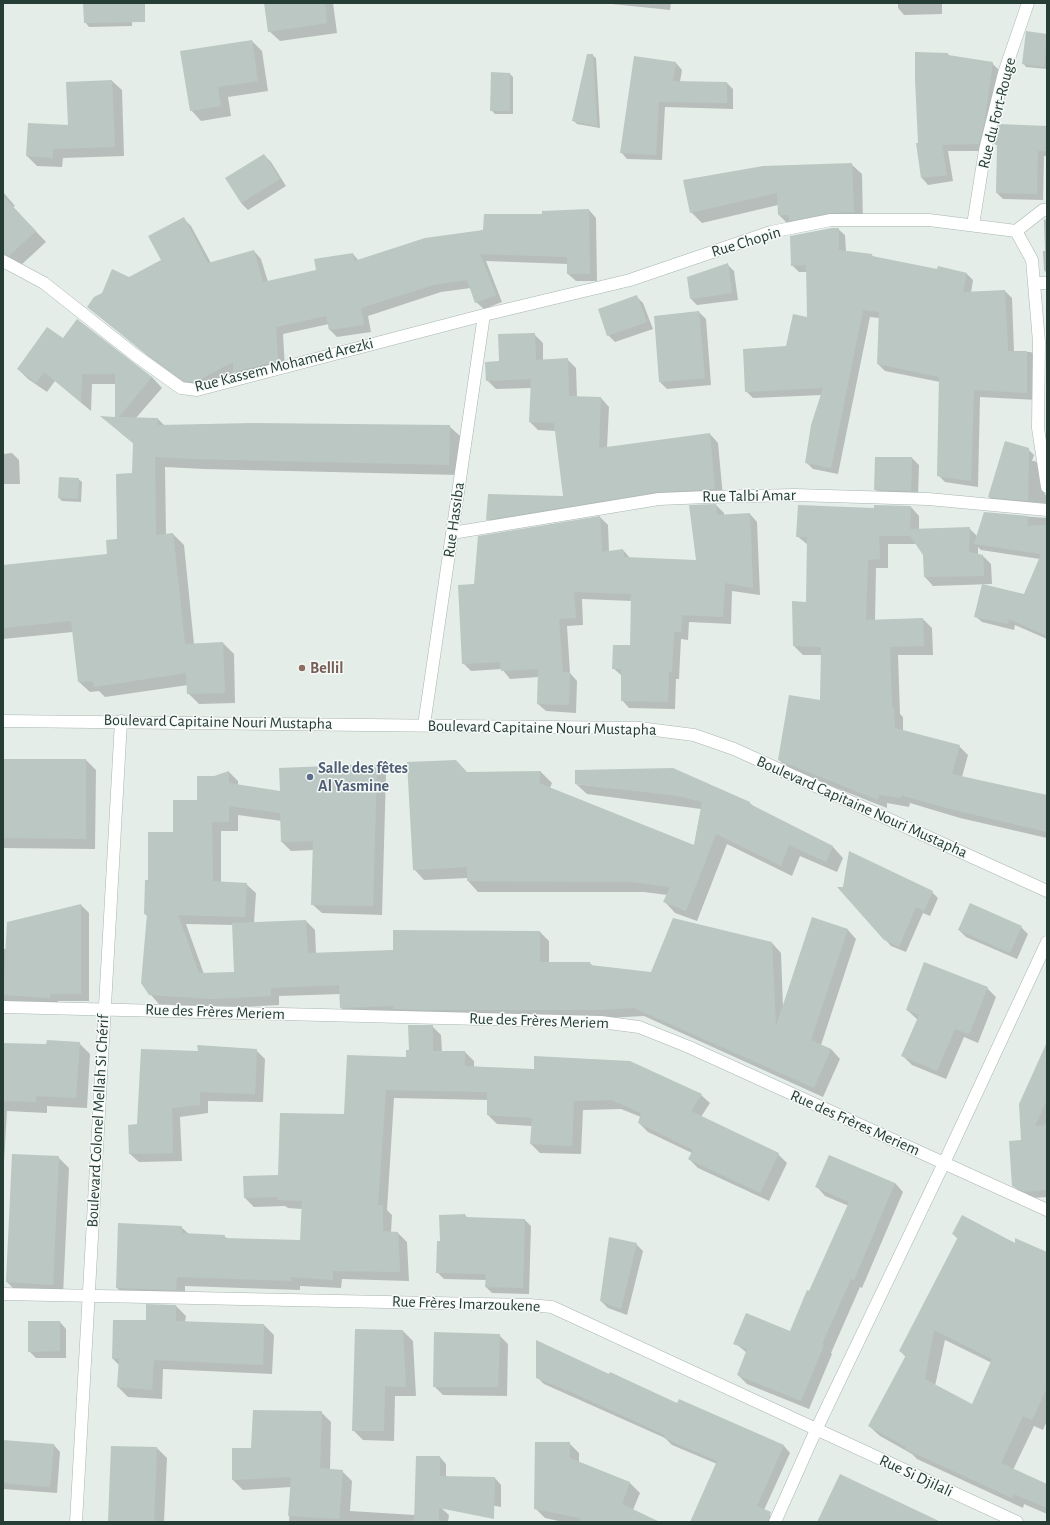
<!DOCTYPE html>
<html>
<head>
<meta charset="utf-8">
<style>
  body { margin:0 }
  #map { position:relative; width:1050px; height:1525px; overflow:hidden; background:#e5ede9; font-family:"Alegreya Sans",sans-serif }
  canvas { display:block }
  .frame { position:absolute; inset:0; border:4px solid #263d36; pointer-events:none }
</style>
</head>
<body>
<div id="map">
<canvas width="1050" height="1525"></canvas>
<div class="frame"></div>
</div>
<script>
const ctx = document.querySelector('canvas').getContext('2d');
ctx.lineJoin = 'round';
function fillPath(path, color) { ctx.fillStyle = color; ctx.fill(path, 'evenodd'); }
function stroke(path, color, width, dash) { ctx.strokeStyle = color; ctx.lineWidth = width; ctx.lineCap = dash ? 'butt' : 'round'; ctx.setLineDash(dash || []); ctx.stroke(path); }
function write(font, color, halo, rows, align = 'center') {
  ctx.font = font + ' "Alegreya Sans",sans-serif'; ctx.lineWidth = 3; ctx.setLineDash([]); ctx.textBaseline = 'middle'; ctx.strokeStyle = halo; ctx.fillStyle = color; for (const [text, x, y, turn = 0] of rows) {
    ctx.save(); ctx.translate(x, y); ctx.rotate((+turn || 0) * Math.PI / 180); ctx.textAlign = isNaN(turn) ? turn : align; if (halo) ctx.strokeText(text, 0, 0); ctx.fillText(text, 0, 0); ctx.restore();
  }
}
fillPath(new Path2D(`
  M84 3H132V26L89 27 85 22Z
  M265 3H333L337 33 280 41 269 31Z
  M602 3H671L670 10Z
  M898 3H942V14L904 15 898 8Z
  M1027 32 1047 35V69L1026 67 1023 63Z
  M252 41 262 51 268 91 228 97 231 116 201 121 191 110Z
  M948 54 950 56 992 63 999 70 985 151H948L953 181 928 185 922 178 917 144H919Z
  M592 55 596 58 600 128 577 124 573 120Z
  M635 57 676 63 682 70 680 82 727 83 733 89V109L665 107 662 160 627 159 621 152Z
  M510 74 513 77V114H495L491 110Z
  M112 81 122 90 124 156 63 158 62 167 37 166 27 156 69 126 67 83Z
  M1047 127V156H1044L1043 200 1003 199 997 193 998 146 995 144Z
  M264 155 271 162 286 186 248 210 241 203Z
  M851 164 862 174 863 222 789 225 779 215 778 205 702 223 691 212Z
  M3 192 15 206 13 207 46 242 20 266 3 257Z
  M589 210 596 218 597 281H576L568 274V264L486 261 502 302 484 309 476 302 471 288 441 292 368 316 371 332 337 337 329 329V324L283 334 285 368 242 379 235 372 203 389 192 388 148 356 88 307 129 278 162 261 184 219 191 226 211 263 254 251 261 259 268 282 317 271 353 254 359 261 543 215Z
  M1047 219V274L1044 270 1043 251H1045L1044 220Z
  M838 229 845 235 846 251 872 255 874 258 938 270 966 273 973 280 971 293 1005 291 1012 298 1014 352H1031L1038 359 1037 400 980 397 978 487 945 482 938 475 940 382 885 371 878 364 879 318 870 317 838 474 813 469 806 462 822 395 753 398 746 391 787 347 809 318 807 272H799L792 265Z
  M727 264 734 271 738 300 697 305 691 299Z
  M636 296 643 303 653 329 615 342 608 335Z
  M699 312 706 319 711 385 667 389 660 382Z
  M534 334 543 343V360L567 359 576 368 577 397 601 398 609 407 607 448 710 434 718 443 723 497 667 500 496 528 488 519 564 497 556 431 538 430 530 422 532 388 496 389 487 380 500 362Z
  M63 339 152 377 162 388 136 418 158 419 164 425 449 426 460 436 459 475 204 469 165 467 166 535 173 534 184 545 194 644 223 643 234 654 235 703 199 704 188 693V685L105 697 99 691 90 692 79 682 73 632 3 639V566L108 555 118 540 133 474 134 444 102 417 116 418V384H92L91 411 55 381 47 392 28 379 18 369Z
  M1028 449 1034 455 1032 461H1035L1041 467 1045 495H1047V508L995 503 989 497Z
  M12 453 19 460 20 484H3V454Z
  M912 458 919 465 918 497 882 496 875 489Z
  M78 479 82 482 81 502 62 501 59 498Z
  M716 505 724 513V516L750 514 757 522 760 595 732 591 731 624 689 622 688 640 681 639 679 679H676L675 709 629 708 622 700V676L613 668 631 646 632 601 582 599 583 625 567 626 570 673 577 681 576 713 546 711 538 704 539 677 510 679 502 669 471 671 463 663 475 585 479 537 600 517 608 525 609 552 623 550 630 558 697 561Z
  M911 507 919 516V530L969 528 977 536 984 513 1047 518V639L1015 625 1014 630 982 622 975 616 1024 595 1040 559 981 550 978 547V555L983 556 991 564 992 584 933 586 925 577 924 555 917 544H888V568H876L875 620 923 619 932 628 933 655H898L900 714 903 717V731L959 746 968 755 962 777 1047 796V838L960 818 910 803 909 807 887 803V808L788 769 779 760 821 702 822 655H803L794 646 807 603 808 545 797 536 874 509Z
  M3 760H86L96 770 95 849 3 848Z
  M377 765 386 774 382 915 322 913 312 904 314 850 291 851 282 842V821L238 815V831H221V883L246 884 256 893 254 923 306 921 315 930 316 954 394 951 540 932 549 941V963H590L593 966 651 973 772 943 781 953 783 1007 847 929 856 939 821 1045 831 1049 840 1059 823 1097 644 1016 607 1018 351 1017 341 1008V994L279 996V1005L223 1008 159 1004 150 994 148 917 145 914 149 881 174 833 215 777 229 772 238 781V785L281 792ZM186 924 233 925 235 973 204 974Z
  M541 772 552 783 550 788 694 846 701 809 587 794 576 784 750 803 754 807 833 847 843 858 837 872 800 856 792 876 727 844 697 921 675 913 665 902 667 895 644 892H478L468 881V878L424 880 414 869 468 773Z
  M839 888 932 892 938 898 930 916 923 913 906 952 891 946Z
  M81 905 89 913V1001H58L57 1005 3 1007V949H6Z
  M1021 927 1028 934 1017 959 966 937 959 930Z
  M987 988 996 997 978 1043 964 1037 946 1079 912 1065 902 1055 918 1020 907 1010Z
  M432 1026 441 1035 442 1052H465L474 1061V1068L701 1095 710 1103 701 1117 778 1154 787 1163 769 1201 698 1168 689 1159 692 1153 648 1132 639 1123 641 1117 621 1109 583 1110 581 1154 540 1153 531 1144 532 1126 497 1124 488 1115V1100L394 1098 387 1210 392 1215 391 1232 398 1233 407 1242 409 1281 342 1279 341 1288 300 1286V1290L185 1286V1299L126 1297 117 1288 181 1227 189 1234 224 1236 228 1239 301 1241 302 1209 288 1208 285 1206 254 1207 245 1198 279 1176 407 1058 410 1051Z
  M79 1043 90 1054 87 1108 47 1106V1113L7 1111 3 1179V1044L47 1045Z
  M1047 1048V1121L1045 1126H1047V1197L1032 1198 1020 1192 1013 1185 1022 1141Z
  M256 1050 265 1059 263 1102 208 1101V1113L180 1117 182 1161 139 1162 130 1154 138 1125 199 1052Z
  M58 1157 69 1168 63 1295 17 1292 7 1282Z
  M895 1183 903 1192 862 1288 860 1287 831 1353 832 1354 809 1409 747 1384 738 1375 747 1353 735 1343 791 1332 849 1206 825 1196 817 1187Z
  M465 1215 468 1218 525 1220 531 1226 529 1294 492 1293 486 1287V1280L444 1279 437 1272 441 1242Z
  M953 1234 1016 1245 1047 1253V1421L1043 1430 1034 1426 1013 1470 1047 1485V1514L1024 1504 1023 1508 917 1459 912 1454 880 1436 869 1426 906 1357 900 1351 958 1239ZM945 1340 992 1363 973 1406 935 1386Z
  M636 1244 643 1251 627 1315 608 1308 601 1301Z
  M176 1306 186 1316 185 1322 264 1325 274 1335 272 1374 163 1369 162 1399 128 1397 118 1387 120 1366 113 1359 147 1321Z
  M60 1322 66 1329V1358H36L29 1351Z
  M403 1331 413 1341 416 1396H395L394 1441 363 1440 353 1430Z
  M499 1335 508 1344 507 1396 443 1395 434 1386Z
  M609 1375 678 1404 679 1400 784 1446 790 1453 764 1510 773 1518 771 1522H691L717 1464 672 1445 665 1438 544 1384 537 1377Z
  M321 1412 331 1422 330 1470 342 1471 352 1481 350 1511 415 1515 438 1505 449 1515 448 1522H289L291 1487 243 1490 233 1480 252 1449Z
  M3 1441 54 1445 60 1452 57 1493 3 1489Z
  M569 1443 579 1453V1463L630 1483 640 1493 628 1522H563L545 1518 535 1508Z
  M157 1448 167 1458 164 1522H109Z
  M440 1457 446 1464V1477L495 1478 501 1485V1507L423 1492Z`), '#0003');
fillPath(new Path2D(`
  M83 3H145V22L84 23Z
  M264 3H325L327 23 268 32Z
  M1026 31 1047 34 1044 67 1022 64Z
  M252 40 258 81 218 87 221 106 190 111 180 51Z
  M915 52 948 53V55L993 62 984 124 979 144 942 145 947 175 921 178 916 143H918L915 79Z
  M587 54H593L597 126 572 121Z
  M634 56 676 62 673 81 727 82V103L659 102 656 155 620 153Z
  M491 72 510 73V111H490Z
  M112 80 115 147 53 149V158L26 156 28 123 68 125 66 82Z
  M999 124 1047 126V151H1038L1037 194 996 193 997 144H994Z
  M264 154 280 179 241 203 225 178Z
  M852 163 854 212 830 213 789 221V215H778L777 193 690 213 683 180 763 166Z
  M3 196 36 231 9 256 3 254Z
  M589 209 590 274H567V257L480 254 496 295 475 303 467 280 433 285 361 308 364 325 329 330 326 316 276 327 278 361 233 372V362L195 382 184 381 140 349 87 307 94 297 102 293 112 269 129 277 161 260 148 236 184 217 208 263 254 250 263 282 316 270 314 259 353 253 354 261 425 238 483 230 484 214H542V211Z
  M832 228H839V250L872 254V256L937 269 938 266 967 273 963 292 1005 290 1008 351H1027V393L974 390 971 481 937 476 939 377 877 364 879 312 863 310 831 468 805 463 811 425 823 388 745 392 743 349 786 346 793 314 807 317 806 265 791 266 790 236Z
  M728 263 732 293 690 299 687 277Z
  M637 295 647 322 607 336 598 309Z
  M699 311 705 378 659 382 654 316Z
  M77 319 152 377 119 417 158 418V425L253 423 450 425 449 465 193 459 155 457 156 535 173 533 185 644 223 642 225 693 187 694 186 673 94 687 93 681 78 682 71 621 3 628V565L107 554 106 540 117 539 116 474 132 473 133 443 100 416 115 417V374H82L81 402 44 372 36 383 17 369 47 327 63 338Z
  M535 333 536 360 568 358 569 396 601 397 599 448 710 433 715 489 658 492 486 520 488 494 563 496 554 423 529 422 531 379 486 381 485 362 499 361 498 334Z
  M1005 441 1029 448 1028 501 988 497Z
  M875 457H912L911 491 874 490Z
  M59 477 79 478 78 499 58 498Z
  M716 504 717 515 750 513 753 588 725 583 723 617 682 615 681 632H674L672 672H669L668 702 621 701V669H612L613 645H630L631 594 574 592 576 618 559 619 563 672H570L569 705 537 704 538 669 501 671 500 662 462 664 458 585 474 584 478 536 600 516 602 552 623 549 624 557 696 560 689 505Z
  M798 505 874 508V505L911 506 910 529 970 527 969 552 983 555 984 576 924 577 923 555 910 536H879L880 559 868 560 866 620 923 618 924 646 890 647 892 707H894L895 728 960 745 952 774 1047 795V832L950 809 901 795V798L879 795 878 800 778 760 789 695 820 700 821 647 793 646 792 601 806 602 807 537H796Z
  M984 512 1028 516 1027 526 1047 525V636L1009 619 1008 624 974 617 982 584 1024 594 1041 554 974 544Z
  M3 759H86V839L3 838Z
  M456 760 467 772 541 771 539 783 694 845 702 802 678 796 575 784V770L673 768 750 802V804L833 846 826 862 789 845 781 866 716 834 686 911 663 902 670 887 632 882 467 881V867L413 870 407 762Z
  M377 764 373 906 311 905 313 841 281 842 280 813 229 806V822H212L213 881 247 883 245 917 178 915 199 973 234 972 232 923 306 920 308 953 393 950V930L540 931V962H590V965L651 972 673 918 772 942 776 1026 812 917 848 929 811 1040 831 1049 814 1088 634 1008 598 1010H432L393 1009V1006L340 1008 339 985 271 988V996L213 999 149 995 141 983 147 914H144L145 880H148V832H173V800H197V776H214L229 771V783L280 791 279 768Z
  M849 851 933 891 924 911 916 907 899 947 884 940 837 887H843Z
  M970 903 1022 926 1010 953 958 930Z
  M81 904V994H50V998L3 995 7 922Z
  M924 962 988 987 969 1034 955 1029 937 1071 901 1056 919 1015 906 1010Z
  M408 1025H433V1051H465V1066L534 1069V1056L630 1061 702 1094 691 1111 779 1153 760 1193 688 1159 693 1150 638 1123 641 1113 612 1100 574 1101 572 1146 530 1144 532 1118 487 1115V1092L386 1090 378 1205H383V1231L398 1232 400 1272 333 1271V1280L291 1277V1281L177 1277 176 1290 116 1288 118 1223 182 1226V1233L225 1235 224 1238 300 1240 302 1201 278 1200V1197L244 1198 243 1176 278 1175 280 1113 344 1114 347 1055 406 1057V1050H409Z
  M47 1040 80 1042 76 1098 36 1096V1102L3 1101V1043L46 1044Z
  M1047 1042V1100L1035 1126 1047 1125V1190L1024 1192 1012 1186 1009 1141 1021 1140 1019 1104Z
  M197 1045 257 1049 255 1094 200 1092V1105L172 1108 173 1153 129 1154 128 1125 137 1124 141 1049 198 1051Z
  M12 1154 59 1156 53 1285 6 1282Z
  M829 1155 895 1183 854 1280 851 1279 822 1344 824 1345 801 1401 737 1375 747 1349 733 1344 746 1313 790 1331 807 1290 809 1291 849 1202 815 1187Z
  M465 1214 466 1217 525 1219 523 1288 485 1287 486 1274 436 1273 437 1241H440L439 1215Z
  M962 1215 1015 1243V1238L1047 1252V1388L1032 1420 1023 1416 1001 1463 1047 1484V1508L1014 1494 1012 1498 905 1449 906 1447 868 1426 906 1355 899 1351 958 1237 952 1234ZM934 1330 992 1359 972 1404 925 1379Z
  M609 1237 637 1243 621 1309 600 1301Z
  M146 1304 176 1305V1321L264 1324 263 1365 154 1360 152 1390 117 1387 119 1358 112 1359 113 1320H146Z
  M28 1321H60V1351L28 1352Z
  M355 1329 403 1330 406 1387 385 1386 384 1431H352Z
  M434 1332 500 1334 498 1387H433Z
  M536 1340 609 1374 610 1372 677 1403 679 1399 784 1445 757 1506 771 1512 768 1522H690L717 1461 664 1438 665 1435 571 1392 536 1378Z
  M253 1410 322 1411 320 1468 343 1470 339 1519 288 1516 291 1477 232 1480V1448H251Z
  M3 1440 54 1444 50 1487 3 1483Z
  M535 1442H570V1458L630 1482 622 1504 660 1522H579L580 1518 534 1509Z
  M111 1446 157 1447 154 1522H108Z
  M416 1456H440V1476L495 1477 494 1519 439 1508V1522H414Z
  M840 1474 941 1522H817Z`), '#bbc7c2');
const minor = new Path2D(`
  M973 225 985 150 1004 73 1028 3
  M1016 231 1032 260 1039 342 1038 428 1047 487
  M1016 231 1043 210H1047
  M3 261 44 283 135 355 181 388 197 390 484 315 630 280 771 232 831 220H929L1016 231
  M1034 283H1047
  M452 533 659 499 707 497 795 495 928 499 1047 510
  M3 721 639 728 694 735 734 749 1047 891
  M424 725 484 315
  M3 1007 601 1022 639 1027 689 1047 1047 1210
  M3 1294 529 1305 552 1307 1017 1522
  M76 1522 121 721
  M775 1522 816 1430 944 1163 1047 942`);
stroke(minor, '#a8b5b0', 13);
stroke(minor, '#fff', 12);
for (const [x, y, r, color] of [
  [302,668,4,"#8d6e63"],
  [310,777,4,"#5c6f8a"]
]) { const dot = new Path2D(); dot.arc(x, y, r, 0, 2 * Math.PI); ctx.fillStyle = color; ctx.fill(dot); stroke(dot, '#f5f9f7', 1.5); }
write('16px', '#263d36', '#f5f9f7', [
  ["Rue du Fort-Rouge",997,113,-76],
  ["Rue Chopin",746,242,-17],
  ["Rue Kassem Mohamed Arezki",284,365,-14],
  ["Rue Talbi Amar",749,496,-1],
  ["Rue Hassiba",454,520,-82],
  ["Boulevard Capitaine Nouri Mustapha",218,722,1],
  ["Boulevard Capitaine Nouri Mustapha",542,728,1],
  ["Boulevard Capitaine Nouri Mustapha",862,807,24],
  ["Rue des Frères Meriem",215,1012,2],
  ["Rue des Frères Meriem",539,1021,2],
  ["Boulevard Colonel Mellah Si Chérif",98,1121,-87],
  ["Rue des Frères Meriem",855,1123,24],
  ["Rue Frères Imarzoukene",466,1304,2],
  ["Rue Si Djilali",916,1476,25]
]);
write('bold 16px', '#785e54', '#f5f9f7', [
  ["Bellil",310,668]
], 'left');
write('bold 16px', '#4e5e75', '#f5f9f7', [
  ["Salle des fêtes",318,768],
  ["Al Yasmine",318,786]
], 'left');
</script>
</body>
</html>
